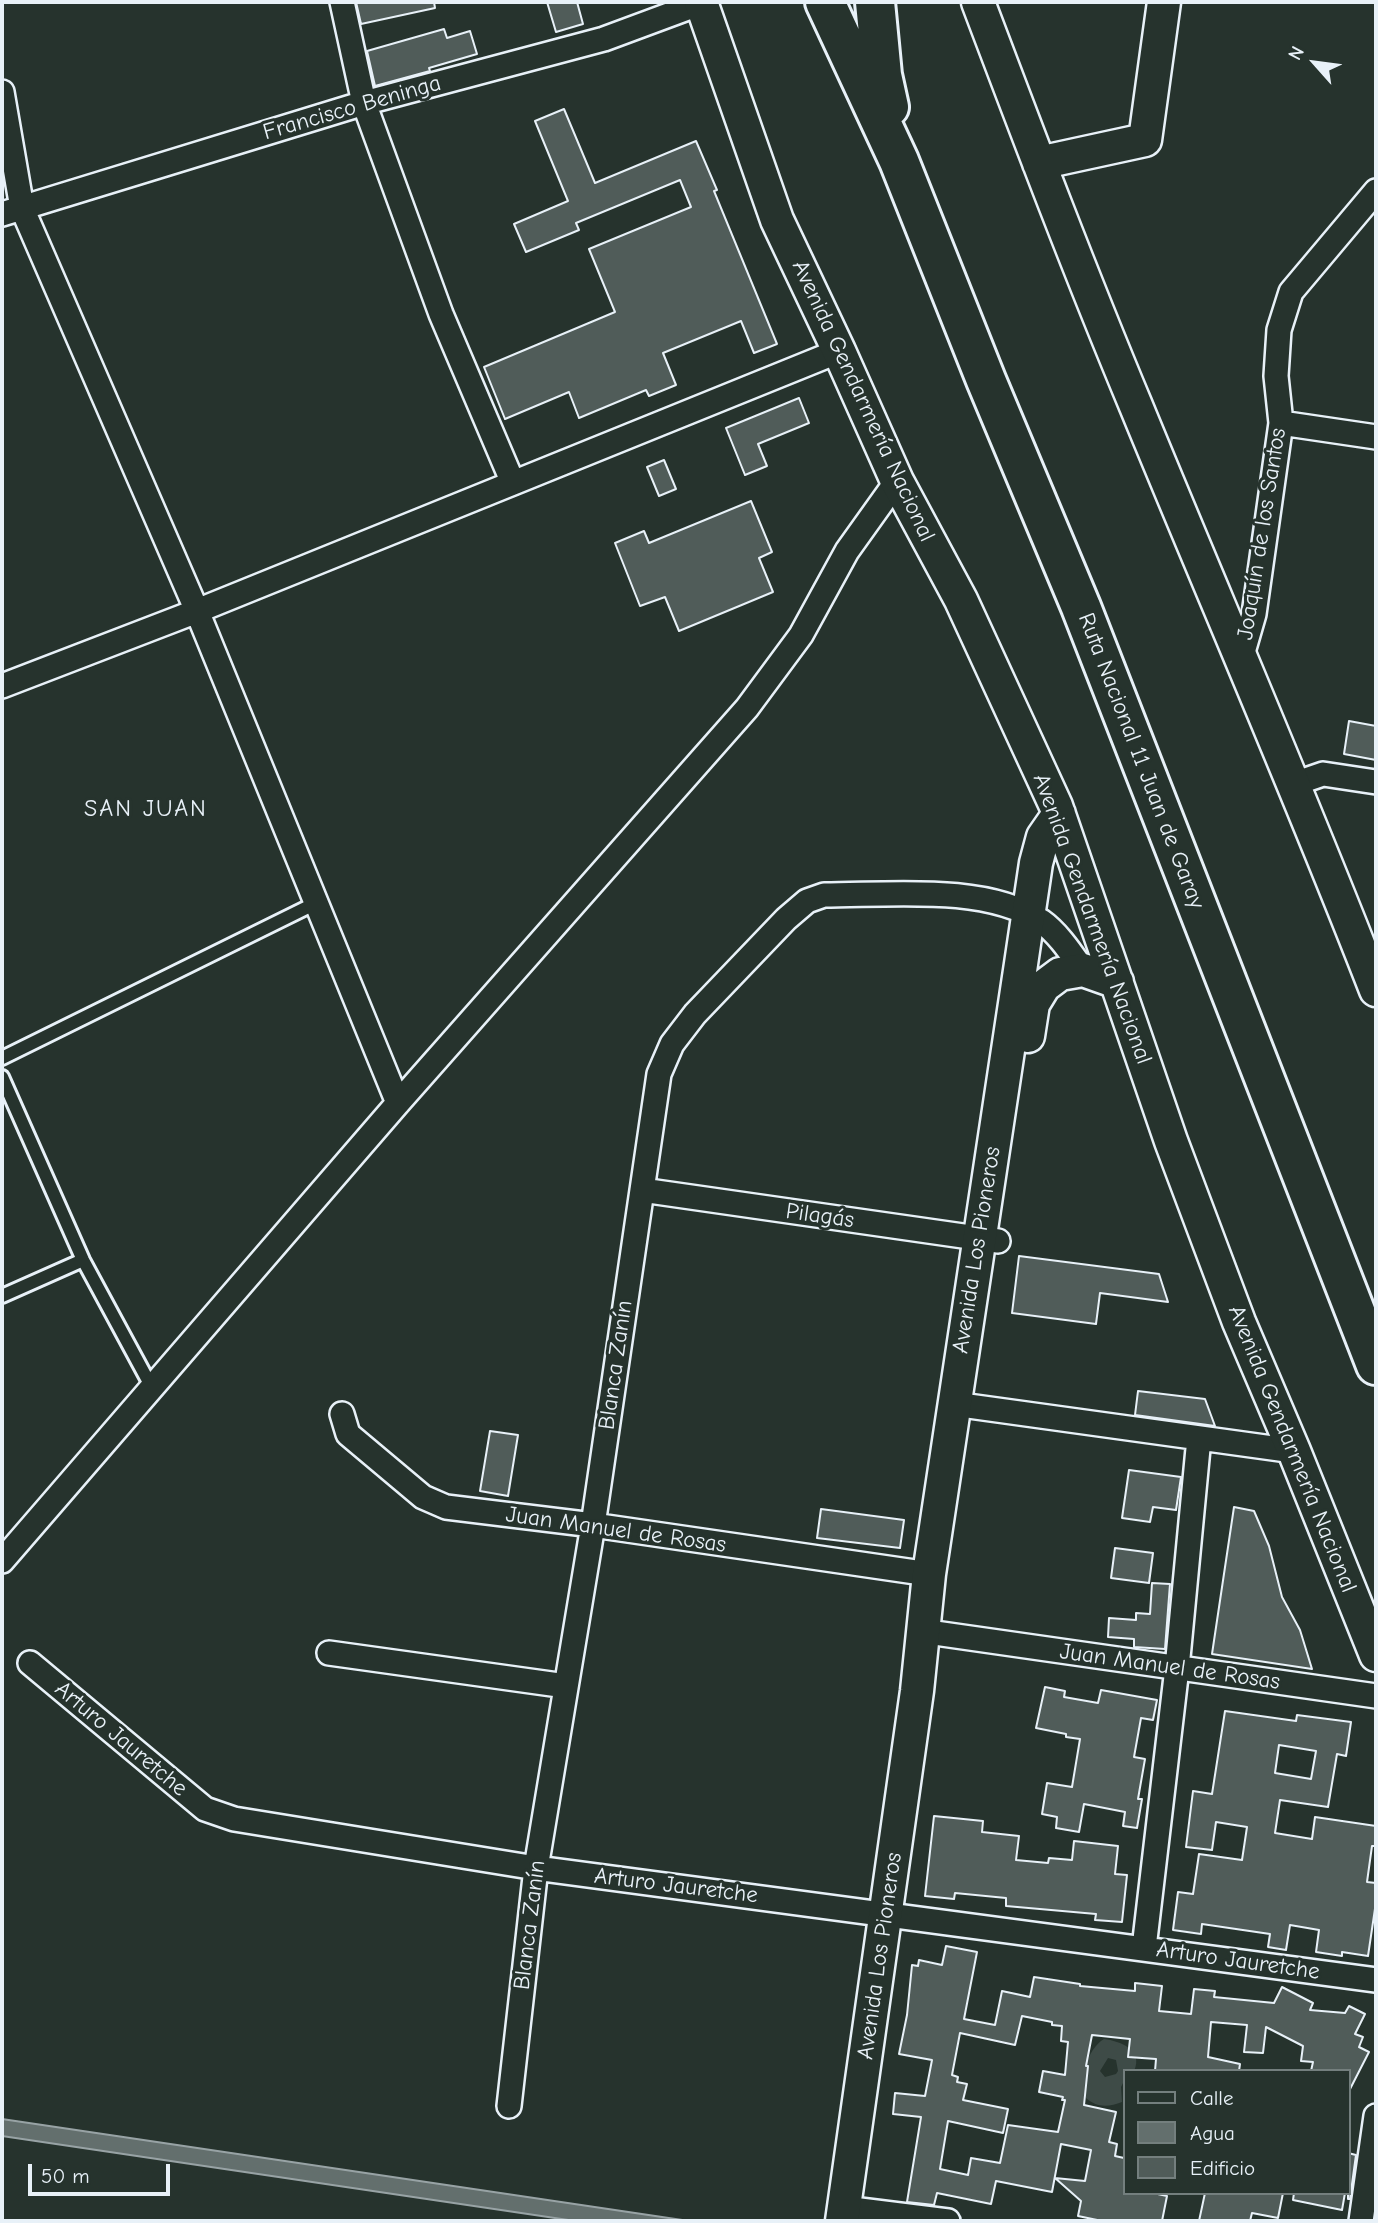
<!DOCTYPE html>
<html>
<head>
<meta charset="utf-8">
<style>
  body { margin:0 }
  #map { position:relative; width:1378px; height:2223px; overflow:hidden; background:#26332d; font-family:"Comic Neue",sans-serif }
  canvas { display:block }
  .frame { position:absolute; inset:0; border:4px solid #e8f1f8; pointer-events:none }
  .legend { position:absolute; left:1123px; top:2069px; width:228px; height:126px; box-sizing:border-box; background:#26332d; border:2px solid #747f7e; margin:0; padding:9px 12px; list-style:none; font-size:21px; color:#e8f1f8 }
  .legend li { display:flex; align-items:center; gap:14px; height:35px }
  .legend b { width:35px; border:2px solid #747f7e }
  .north { position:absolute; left:1280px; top:28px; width:70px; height:70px; -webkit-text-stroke:5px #26332d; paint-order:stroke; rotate:298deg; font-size:19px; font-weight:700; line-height:28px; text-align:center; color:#e8f1f8 }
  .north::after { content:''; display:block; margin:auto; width:24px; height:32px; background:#e8f1f8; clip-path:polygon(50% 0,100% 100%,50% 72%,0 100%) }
  .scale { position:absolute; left:28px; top:2164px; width:142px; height:32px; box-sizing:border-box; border:4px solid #e8f1f8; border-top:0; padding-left:9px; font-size:21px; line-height:24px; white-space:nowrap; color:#e8f1f8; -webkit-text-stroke:5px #26332d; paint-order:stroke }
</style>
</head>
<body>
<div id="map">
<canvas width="1378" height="2223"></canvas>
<div class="frame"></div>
<ul class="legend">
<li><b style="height:9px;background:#26332d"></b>Calle</li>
<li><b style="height:19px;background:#636f6d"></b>Agua</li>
<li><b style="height:19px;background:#505c59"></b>Edificio</li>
</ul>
<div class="north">N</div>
<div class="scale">50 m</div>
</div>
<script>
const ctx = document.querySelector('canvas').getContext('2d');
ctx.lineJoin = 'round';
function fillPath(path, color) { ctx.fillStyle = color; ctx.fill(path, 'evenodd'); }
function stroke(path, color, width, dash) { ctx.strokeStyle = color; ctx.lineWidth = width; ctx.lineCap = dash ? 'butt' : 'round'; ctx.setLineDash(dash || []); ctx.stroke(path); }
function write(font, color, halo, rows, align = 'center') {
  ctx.font = font + ' "Comic Neue",sans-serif'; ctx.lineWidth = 6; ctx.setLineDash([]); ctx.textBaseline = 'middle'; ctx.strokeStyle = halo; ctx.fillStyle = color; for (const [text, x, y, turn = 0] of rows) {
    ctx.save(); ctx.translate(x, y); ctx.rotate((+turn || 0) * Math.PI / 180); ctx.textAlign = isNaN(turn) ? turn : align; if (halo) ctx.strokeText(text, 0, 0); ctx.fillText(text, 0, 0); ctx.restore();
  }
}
fillPath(new Path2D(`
  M1104 2039C1120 2041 1144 2050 1134 2071H1124V2081L1121 2087 1122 2102C1109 2107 1097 2108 1086 2098 1078 2081 1087 2049 1104 2039ZM1108 2058 1116 2060 1118 2071 1116 2074 1105 2077 1100 2071Z`), '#3e4b47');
const water = new Path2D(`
  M2 2119 689 2221H575L2 2136Z`);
fillPath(water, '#636f6d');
stroke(water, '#98a3a5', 2);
const building = new Path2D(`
  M356 2H434L435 8 361 24Z
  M547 2H577L583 24 556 32Z
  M444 29 447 38 470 31 477 54 429 68 430 71 375 86 367 51Z
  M564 109 595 183 696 141 717 190 714 191 777 344 754 353 741 321 663 353 676 385 649 396 646 390 579 418 569 392 505 419 484 367 615 312 589 249 691 207 680 180 576 223 579 230 526 252 514 224 568 201 535 121Z
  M799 398 809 423 758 444 767 466 745 475 726 428Z
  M664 460 676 489 659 496 647 467Z
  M751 501 772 552 759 558 773 592 679 631 665 597 640 606 615 543 644 531 649 543Z
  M1349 721 1376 726V760L1344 754Z
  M1019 1256 1159 1274 1168 1302 1100 1293 1096 1324 1012 1313Z
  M1138 1391 1205 1399 1215 1426 1135 1415Z
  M490 1431 518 1435 508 1496 480 1491Z
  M1129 1470 1181 1477 1176 1510 1153 1507 1150 1522 1122 1518Z
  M1234 1507 1254 1511 1269 1546 1282 1597 1300 1630 1312 1669 1212 1654Z
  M821 1509 904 1520 900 1548 817 1538Z
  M1115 1548 1153 1553 1149 1583 1111 1578Z
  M1152 1583 1170 1584 1165 1649 1134 1647V1639L1108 1637 1109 1618 1136 1620V1613L1150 1614Z
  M1045 1687 1065 1691 1064 1697 1098 1703 1101 1690 1157 1700 1153 1720 1141 1718 1134 1757 1145 1759 1138 1799H1142L1137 1828 1123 1826 1125 1812 1084 1804 1079 1832 1056 1828 1057 1817 1042 1814 1047 1783 1072 1787 1080 1739 1066 1737V1734L1036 1728Z
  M1225 1711 1296 1721 1297 1715 1351 1722 1346 1756 1337 1754 1328 1807 1280 1800 1275 1833 1312 1839 1315 1817 1376 1826V1846H1372L1367 1882 1376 1883V1902L1368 1956 1342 1952V1956L1316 1952 1319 1930 1290 1925 1286 1950 1268 1947 1270 1934 1202 1924 1201 1934 1173 1930 1178 1892 1193 1894 1199 1854 1242 1860 1247 1827 1216 1822 1212 1850 1186 1847 1193 1791 1212 1794ZM1279 1745 1316 1751 1311 1779 1275 1773Z
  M934 1816 983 1821 982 1832 1019 1836 1016 1860 1048 1863 1049 1858 1072 1860 1074 1841 1118 1846 1115 1874 1127 1875 1122 1922 1095 1920 1096 1914 1006 1906V1898L955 1893 954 1899 925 1896Z
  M946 1946 977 1952 964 2019 995 2025 1002 1991 1030 1997 1034 1977 1080 1984V1986L1135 1991V1983L1162 1986 1159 2011 1191 2014 1194 1989 1215 1991 1214 1997 1274 2003 1282 1987 1313 2003 1310 2010 1345 2013 1349 2006 1365 2014 1355 2034 1363 2037 1359 2047 1369 2052 1348 2093V2071H1311L1313 2062 1301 2061 1303 2046 1266 2027 1263 2053 1244 2052 1247 2025 1211 2022 1208 2057 1240 2064 1239 2071H1155L1156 2059 1128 2057 1130 2039 1092 2035 1086 2066H1088L1084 2105 1116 2112 1109 2142 1117 2144 1115 2156 1124 2158V2193H1153L1167 2196 1162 2221H1102L1078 2216 1081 2201 1055 2178 1085 2181 1091 2150 1061 2144 1052 2192 996 2181 991 2204 937 2193 934 2205 907 2202 921 2117 893 2114 895 2093 925 2096 932 2060 899 2054 907 2015 912 1965 918 1966 919 1960 942 1965ZM1022 2016 1052 2022V2025L1062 2026 1061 2041 1068 2042 1065 2075 1043 2071 1039 2092 1063 2097 1062 2100H1065L1058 2132 1008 2125 1000 2163 971 2158 968 2175 940 2169 948 2121 1003 2133 1008 2109 963 2100 967 2084 957 2082 958 2077 952 2075 960 2033 1015 2045Z
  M1348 2153 1356 2155 1350 2199H1348Z
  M1205 2193H1283L1278 2218 1252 2213 1250 2221H1199Z
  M1294 2193H1345L1342 2210 1293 2200Z`);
fillPath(building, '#505c59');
stroke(building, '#e8f1f8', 2);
const lane = new Path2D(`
  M2 1058 316 903
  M2 1077 83 1260 151 1386
  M2 1296 83 1260`);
const street = new Path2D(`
  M342 2 364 103 441 314 513 483
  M2 92 22 208 197 611 398 1103
  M2 214 364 103 604 39 701 3
  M1281 423 1376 437
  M1241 659 1254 614 1281 423 1276 376 1279 330 1291 292 1376 191
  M2 686 197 611 839 351
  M1294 784 1323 774 1376 782
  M642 1190 998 1241
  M954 1404 1294 1451
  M342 1414 348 1434 423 1497 446 1507 593 1525 929 1574
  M2 1561 398 1103 747 708 801 635 847 551 897 481
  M921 1631 1376 1696
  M329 1653 566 1686
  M30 1663 205 1809 234 1819 536 1868 1376 1980
  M1144 1948 1177 1668 1199 1438
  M509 2106 536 1868 593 1525 659 1074 672 1044 695 1014 786 919 807 901 824 895C890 895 985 884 1041 921 1058 933 1071 953 1083 970
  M844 2208 948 2221
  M1361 2221 1376 2116`);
const secondary = new Path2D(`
  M701 2 777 220 839 351 897 481 961 600 1056 806 1171 1141 1239 1322 1294 1451 1376 1655
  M978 2C1029 137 1080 272 1136 406 1216 601 1300 794 1376 990
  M1039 163 1145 140 1164 2
  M1028 1036 1033 1004 1044 986 1060 974 1083 970 1117 982
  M842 2221 917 1691 929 1574 1021 964 1036 863 1043 837 1059 814`);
const highway = new Path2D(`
  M825 2 899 161 986 380 1081 607 1376 1365
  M875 2 882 75 889 107`);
stroke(lane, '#e8f1f8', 18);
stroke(street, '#e8f1f8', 28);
stroke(secondary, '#e8f1f8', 37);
stroke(highway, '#e8f1f8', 44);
stroke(lane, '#26332d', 12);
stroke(street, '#26332d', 23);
stroke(secondary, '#26332d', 32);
stroke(highway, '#26332d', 38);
write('23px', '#e8f1f8', '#26332d', [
  ["Francisco Beninga",352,108,-16],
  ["Avenida Gendarmería Nacional",863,401,65],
  ["Joaquín de los Santos",1262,534,-81],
  ["Ruta Nacional 11 Juan de Garay",1141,761,69],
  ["Avenida Gendarmería Nacional",1092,919,70],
  ["Pilagás",820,1216,8],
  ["Avenida Los Pioneros",977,1250,-81],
  ["Blanca Zanín",616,1365,-82],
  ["Avenida Gendarmería Nacional",1292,1449,68],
  ["Juan Manuel de Rosas",616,1530,8],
  ["Juan Manuel de Rosas",1170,1667,8],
  ["Arturo Jauretche",121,1739,40],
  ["Arturo Jauretche",676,1886,7],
  ["Blanca Zanín",530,1925,-83],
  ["Avenida Los Pioneros",880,1956,-82],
  ["Arturo Jauretche",1238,1961,8]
]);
ctx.letterSpacing = '2px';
write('24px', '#e8f1f8', '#26332d', [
  ["SAN JUAN",146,809]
]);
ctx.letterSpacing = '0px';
</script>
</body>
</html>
